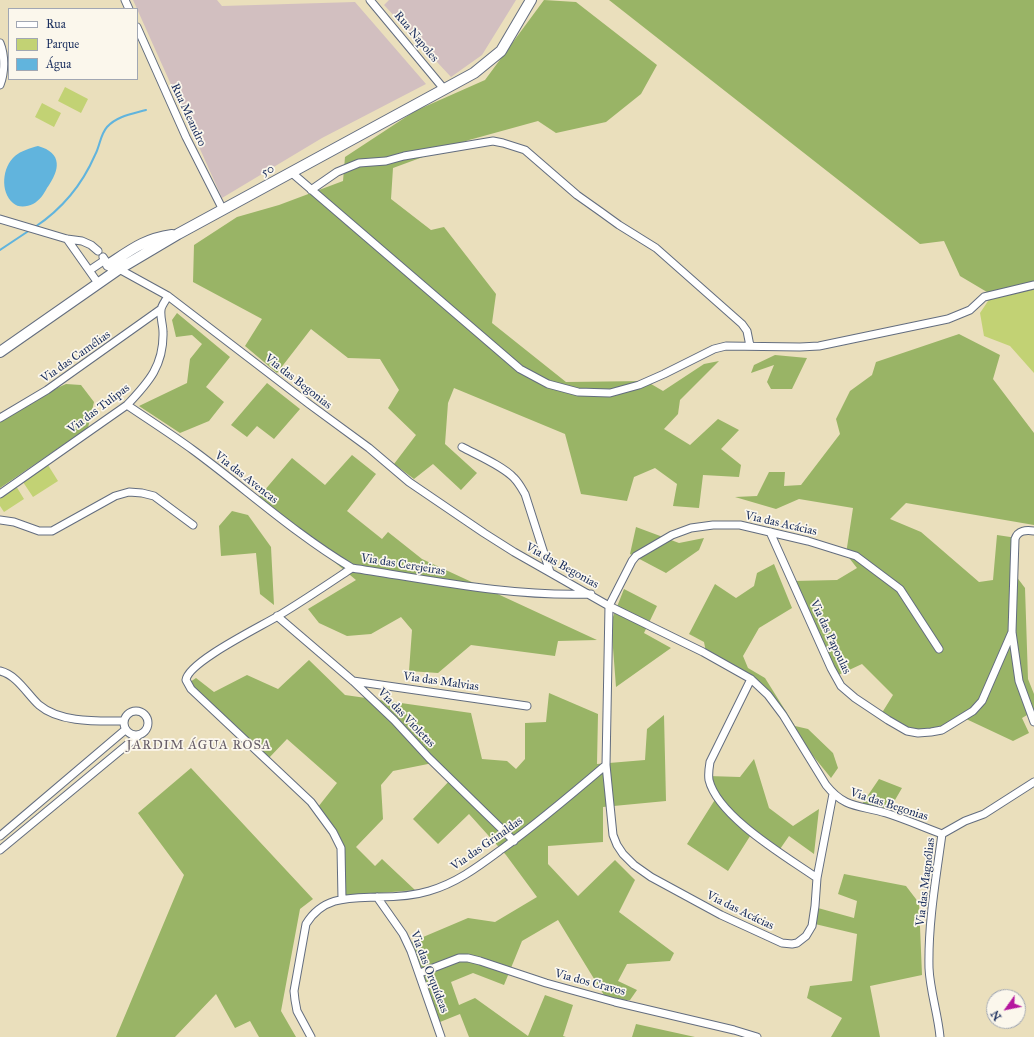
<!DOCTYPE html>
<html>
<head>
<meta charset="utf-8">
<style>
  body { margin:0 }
  #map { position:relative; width:1034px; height:1037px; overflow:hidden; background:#eadfbc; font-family:"IM FELL Great Primer",serif }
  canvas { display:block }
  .legend { position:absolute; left:8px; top:8px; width:130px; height:72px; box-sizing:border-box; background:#fbf7ec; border:1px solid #a1a7b3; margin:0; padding:5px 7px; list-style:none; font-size:12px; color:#1b2f5e }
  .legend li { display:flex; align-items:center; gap:8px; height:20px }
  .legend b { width:20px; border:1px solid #a1a7b3 }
  .north { position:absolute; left:986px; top:989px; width:40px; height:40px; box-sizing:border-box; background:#fbf7ec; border:1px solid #a1a7b3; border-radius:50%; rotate:237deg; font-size:11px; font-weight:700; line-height:16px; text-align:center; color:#1b2f5e }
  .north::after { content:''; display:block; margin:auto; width:14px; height:18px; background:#b5179e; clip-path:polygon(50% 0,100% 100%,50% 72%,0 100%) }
</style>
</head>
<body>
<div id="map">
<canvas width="1034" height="1037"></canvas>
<ul class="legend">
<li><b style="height:5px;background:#fff"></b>Rua</li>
<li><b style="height:11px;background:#c2d274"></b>Parque</li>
<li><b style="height:11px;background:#61b4dd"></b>Água</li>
</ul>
<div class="north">N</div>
</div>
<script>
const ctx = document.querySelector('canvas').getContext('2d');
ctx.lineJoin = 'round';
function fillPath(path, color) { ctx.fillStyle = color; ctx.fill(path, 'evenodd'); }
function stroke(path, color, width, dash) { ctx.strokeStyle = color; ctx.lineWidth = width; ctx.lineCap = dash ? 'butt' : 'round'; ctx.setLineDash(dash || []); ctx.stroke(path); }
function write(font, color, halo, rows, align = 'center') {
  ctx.font = font + ' "IM FELL Great Primer",serif'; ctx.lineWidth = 3.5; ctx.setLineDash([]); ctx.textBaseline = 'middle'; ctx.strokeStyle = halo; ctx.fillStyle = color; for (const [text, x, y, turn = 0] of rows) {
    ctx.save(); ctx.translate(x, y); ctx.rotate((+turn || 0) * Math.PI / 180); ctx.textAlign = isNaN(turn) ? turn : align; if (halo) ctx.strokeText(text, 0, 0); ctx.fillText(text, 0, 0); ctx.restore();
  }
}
fillPath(new Path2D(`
  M133 0H217L222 6 355 2 426 84 322 138 222 198Z
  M389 0H516L482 55 451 77 384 5Z`), '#d2bfc0');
fillPath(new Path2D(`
  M65 87 88 99 81 113 58 101Z
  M42 103 61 113 54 127 35 117Z
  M1034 287V373L1010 346 984 336 980 313 992 295Z
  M48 465 58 481 33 497 23 482Z
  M16 486 24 499 4 512 0 506V496Z`), '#c2d274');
fillPath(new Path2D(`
  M544 0 576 2 657 65 641 94 606 122 556 133 538 121 469 140 393 168 391 199 431 230 444 227 496 294 492 323 566 382 646 381 663 391 704 364 719 361 680 400 678 414 664 429 690 445 718 419 739 430 721 449 741 465 739 477 703 475 699 508 673 506 677 484 655 468 634 477 627 501 581 494 565 434 454 388 448 403 445 444 477 473 461 490 433 464 414 479 394 464 416 435 388 408 399 390 380 359 348 358 311 329 277 373 245 346 262 319 193 282 194 245 237 217 279 205 343 181 345 157 415 111 485 80Z
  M609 0H1034V287L992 295 960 276 944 241 920 244Z
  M177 313 230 357 206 387 224 402 209 421 180 433 139 406 187 383 190 359 202 344 192 335 176 337 172 320Z
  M959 334 1000 355 993 379 1034 433V525L906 503 890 519 921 532 979 582 993 580 997 535 1017 538 1016 576 1025 588 1028 679 1034 694V711L1022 718 1029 733 1013 741 964 718 937 735 907 734 880 716 893 695 862 664 834 677 794 581 837 580 857 568 846 554 853 508 799 499 776 509 735 497 757 496 769 472H785L784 486 801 485 840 434 836 419 850 391 872 375 876 362Z
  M775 355 807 358 792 389H771L767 382 774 365 751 373 754 365Z
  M267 383 300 409 274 439 257 426 247 437 231 425Z
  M66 384 81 385 94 402 88 428 0 488V413Z
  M352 455 376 474 347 511 382 539 388 532 422 559 597 640 558 641 555 656 471 645 438 673 409 671 412 630 401 617 371 634 347 636 319 623 308 609 356 580 258 498 292 458 325 485Z
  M232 511 248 515 271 547 274 605 260 594 256 553 221 556 219 526Z
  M636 527 679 543 704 538 699 550 666 573 630 554Z
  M774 564 792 608 759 628 743 656 748 668 765 678 795 726 808 729 833 753 838 768 831 778 801 741 753 677 706 652 704 642 689 634 715 584 736 598 754 586 757 573Z
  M624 589 657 606 644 633 671 648 616 687 611 622Z
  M309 660 345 695 471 713 482 759 507 761 516 769 525 759V723L546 722 549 693 598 714 597 764 645 760 647 729 664 715 666 801 603 807V842L548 846V864L578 896 615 860 635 880 619 912 674 953 670 961 627 964 618 981 637 990 630 1000H607L558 920 522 941 504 985 473 973 451 982 459 1005 475 998 528 1036 545 995 573 1005 563 1036 566 1037H469L460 1014 440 1022 409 943 468 918 495 922 537 897 506 855 469 814 438 844 413 819 453 777 438 762 393 771 381 785 383 819 356 847 375 866 382 859 415 890 346 896 344 847 318 807 337 783 287 739 268 759 187 684 196 678 214 692 247 675 278 689Z
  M754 759 769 808 793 826 819 809 814 854 789 836 778 852 752 833 728 871 687 844 716 798 708 776 740 777Z
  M191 768 313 899 300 909 281 1011 296 1037H259L250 1021 235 1028 216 994 175 1037H116L184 875 138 813Z
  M879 779 902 788 888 812 860 807Z
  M844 874 906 886 919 903 922 975 870 986 880 1037H831L842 1018 807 998 810 986 852 981 857 934 815 924 818 908 854 918 857 901 838 894Z
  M636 1024 695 1037H632Z`), '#99b466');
fillPath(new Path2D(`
  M38 146C63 153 60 170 47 188 44 194 39 201 33 204 27 207 18 208 13 203 0 192 2 167 15 156 21 151 30 148 38 146Z`), '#61b4dd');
stroke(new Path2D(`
  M35 227C62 209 82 185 95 155 100 146 100 135 107 127 117 116 132 114 146 110
  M0 250 30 230`), '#61b4dd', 2);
const street = new Path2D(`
  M125 0 129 9
  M370 0 444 89
  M137 27 186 137 223 210
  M0 43C5 55 5 72 0 85
  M292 173 520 369 548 384 578 392 610 393 639 385 664 374 714 349 726 346 800 347 819 346 948 319 970 310 984 297 1034 285
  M311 190 337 172 359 163 386 161 404 156 493 141 503 143 525 150 577 195 601 212 619 225 656 248 742 324 747 331 750 346
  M0 219 67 239 82 241 91 245 98 251
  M67 239 98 283
  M103 257 111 269
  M119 269 168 296 309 404 369 448 409 482 484 533 514 552 609 606 703 652 751 679 768 695 783 715 826 785C845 809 860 805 886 813 905 819 923 827 942 834
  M90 270 105 260
  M127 405C149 420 171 434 193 450 246 489 295 534 352 568
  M0 418 47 390 161 309
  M462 447C477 455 503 466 514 478 519 483 522 489 525 494L550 572
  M0 494 127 405C149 382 164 365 163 332 163 325 160 317 161 310 161 306 166 300 168 296
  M0 520 14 522 39 531H52L115 496 129 492 142 493 154 496 193 525
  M1034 531C1026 530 1018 530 1015 539L1012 632 1019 681 1034 722
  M770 532 831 668 841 686 855 698 888 720 907 731 918 733 931 732 942 730 973 711 982 701 1012 632
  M277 616 353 681 394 720 429 758 514 841
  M0 671C17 675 27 694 39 705 60 723 98 721 123 721
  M751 679 710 762C709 768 708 774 709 780 718 817 787 857 817 878
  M353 681 527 706
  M124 723a12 12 0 1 1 24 0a12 12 0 1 1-24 0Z
  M606 765 613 835 617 845 623 854 634 865 651 877 721 915 782 943 792 944 797 943 806 936 812 926 815 906 817 878 833 794
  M942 834 965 821 984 814 1034 782
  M0 836 125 730
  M0 850 139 735
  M377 897 403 934 411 951 441 1037
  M342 899 341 848 333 832 311 802 191 689 186 680C188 662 260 627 278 616 303 601 328 584 352 568 431 580 511 597 591 594
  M420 973 459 958H468L480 961 546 983 615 1002 734 1030 757 1037
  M311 1037 297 1011 295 1000 294 991 306 924C323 896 349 898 378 897 395 897 413 896 429 891 457 883 479 866 502 849 538 823 572 794 606 765L609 606 632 561 636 556 672 535 691 528 713 525H740L808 541 856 556 900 589 939 649
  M940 1037C938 1014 930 991 929 968 928 923 936 878 942 834`);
const secondary = new Path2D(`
  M108 265C131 250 144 239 172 235
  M0 352 119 269 178 234 474 73 501 51 531 0`);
stroke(street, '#636d7f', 9);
stroke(secondary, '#636d7f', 12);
stroke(street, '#fff', 7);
stroke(secondary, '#fff', 10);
write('12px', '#1b2f5e', '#fbf7ec', [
  ["Rua Napoles",416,37,50],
  ["Rua Meandro",188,115,65],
  ["50",268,171,-28],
  ["Via das Camélias",76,357,-35],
  ["Via das Begonias",298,382,38],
  ["Via das Tulipas",99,409,-37],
  ["Via das Avencas",246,478,38],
  ["Via das Acácias",781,524,13],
  ["Via das Cerejeiras",403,565,9],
  ["Via das Begonias",562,566,29],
  ["Via das Papoulas",830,637,65],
  ["Via das Malvias",441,682,8],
  ["Via das Violetas",406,718,46],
  ["Via das Begonias",889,805,18],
  ["Via das Grinaldas",487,844,-35],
  ["Via das Magnólias",926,882,-83],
  ["Via das Acácias",740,911,26],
  ["Via das Orquídeas",429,972,69],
  ["Via dos Cravos",590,983,15]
]);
ctx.letterSpacing = '1px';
write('13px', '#675e68', '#fbf7ec', [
  ["JARDIM ÁGUA ROSA",199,746]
]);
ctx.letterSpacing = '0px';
</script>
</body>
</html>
